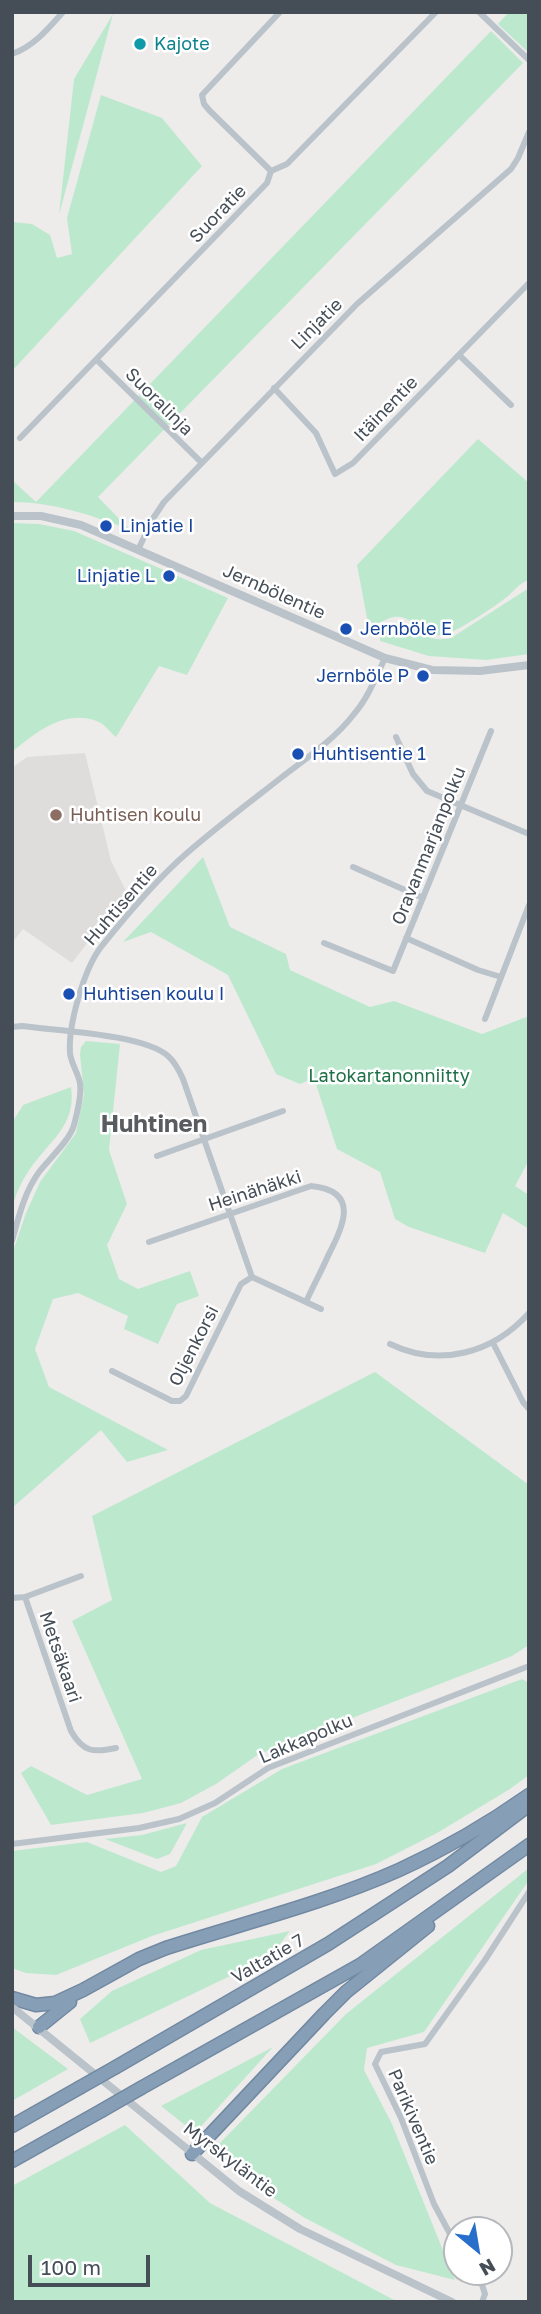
<!DOCTYPE html>
<html>
<head>
<meta charset="utf-8">
<style>
  body { margin:0 }
  #map { position:relative; width:541px; height:2314px; overflow:hidden; background:#eeebeb; font-family:"Golos Text",sans-serif }
  canvas { display:block }
  .frame { position:absolute; inset:0; border:14px solid #454e57; pointer-events:none }
  .north { position:absolute; left:443px; top:2216px; width:70px; height:70px; box-sizing:border-box; background:#fff; border:2px solid #b5b8bc; border-radius:50%; rotate:150deg; font-size:19px; font-weight:700; line-height:28px; text-align:center; color:#454e57 }
  .north::after { content:''; display:block; margin:auto; width:24px; height:32px; background:#286fcb; clip-path:polygon(50% 0,100% 100%,50% 72%,0 100%) }
  .scale { position:absolute; left:28px; top:2255px; width:122px; height:32px; box-sizing:border-box; border:4px solid #454e57; border-top:0; padding-left:9px; font-size:21px; line-height:24px; white-space:nowrap; color:#454e57; -webkit-text-stroke:5px #fff; paint-order:stroke }
</style>
</head>
<body>
<div id="map">
<canvas width="541" height="2314"></canvas>
<div class="frame"></div>
<div class="north">N</div>
<div class="scale">100 m</div>
</div>
<script>
const ctx = document.querySelector('canvas').getContext('2d');
ctx.lineJoin = 'round';
function fillPath(path, color) { ctx.fillStyle = color; ctx.fill(path, 'evenodd'); }
function stroke(path, color, width, dash) { ctx.strokeStyle = color; ctx.lineWidth = width; ctx.lineCap = dash ? 'butt' : 'round'; ctx.setLineDash(dash || []); ctx.stroke(path); }
function write(font, color, halo, rows, align = 'center') {
  ctx.font = font + ' "Golos Text",sans-serif'; ctx.lineWidth = 5; ctx.setLineDash([]); ctx.textBaseline = 'middle'; ctx.strokeStyle = halo; ctx.fillStyle = color; for (const [text, x, y, turn = 0] of rows) {
    ctx.save(); ctx.translate(x, y); ctx.rotate((+turn || 0) * Math.PI / 180); ctx.textAlign = isNaN(turn) ? turn : align; if (halo) ctx.strokeText(text, 0, 0); ctx.fillText(text, 0, 0); ctx.restore();
  }
}
fillPath(new Path2D(`
  M85 753 111 861 129 897 104 921 72 963 23 929 12 943V768L27 757Z`), '#dfdcdc');
fillPath(new Path2D(`
  M509 12H529V53L498 24Z
  M113 14 59 215 74 79Z
  M491 31 523 63 98 497 129 529C90 515 53 502 12 502V480L36 502Z
  M101 95 162 118 202 166 12 371V222L32 224 50 235 57 258 72 254 67 218Z
  M478 439 529 483V580C519 583 515 590 508 596 496 606 457 632 443 635 425 639 413 614 394 617 387 618 380 623 374 625L367 618 357 565Z
  M12 523 39 524 74 531 228 598 187 675 159 666 116 737C111 733 105 725 99 722 66 708 36 732 12 752Z
  M529 588V654L486 660 429 656 380 641V632L391 624 401 622C420 631 428 643 451 638Z
  M203 857 230 927 286 954 290 970 370 1007 394 1001 482 1034 529 1016V1160L515 1186 529 1195V1229L503 1213 485 1253 409 1227 395 1219 380 1172 337 1149 314 1078 300 1084 276 1074 228 975 151 932 123 942Z
  M86 1041 120 1044 109 1150 127 1204 107 1245 119 1279 138 1289 190 1271 199 1296 177 1304 158 1344 124 1329 128 1316 78 1293 53 1299 35 1349 49 1387 168 1450 127 1462 101 1430 12 1508V1254L26 1213 40 1182 76 1133 84 1094 80 1054 81 1047Z
  M71 1087C77 1127 47 1142 28 1172 21 1182 16 1195 12 1207V1123L23 1105Z
  M375 1372 529 1485V1645L512 1656 259 1754 216 1784 181 1803 143 1813 51 1825 21 1773 31 1766 87 1795 142 1779 72 1621 112 1600 92 1516Z
  M522 1679 529 1683V1775L510 1789 437 1833 376 1864 152 1936 56 1975 26 1973 12 1968V1851L87 1842 161 1872 176 1866 202 1817 282 1769Z
  M187 1823 170 1854 157 1859 105 1839 142 1835Z
  M529 1868V1880L424 2032 367 2048 364 2070 392 2124 455 2280 396 2265 305 2218 244 2179 218 2156 220 2143 346 2014Z
  M290 1931 270 1957 90 2043 80 2019 112 1991 201 1950Z
  M12 2027 68 2069 12 2101Z
  M273 2047 195 2133 161 2106Z
  M125 2125 210 2203 398 2302H12V2186Z`), '#bce9cd');
const motorway = new Path2D(`
  M12 1998 36 2005 55 2003 83 1990 139 1959 166 1948C244 1923 325 1903 399 1870 445 1849 488 1824 529 1795
  M39 2027 70 2002
  M116 2067 328 1944 448 1866 529 1805
  M141 2088 360 1965 529 1845
  M12 2126 79 2088
  M192 2154 324 2014 346 1992 428 1926
  M12 2161 101 2111`);
stroke(motorway, '#7289a2', 15);
stroke(new Path2D(`
  M479 12 529 60
  M12 54C34 46 48 29 63 12
  M271 171 209 110 204 104 202 95 280 12
  M459 355 511 405
  M97 360 202 463
  M274 388 316 433 335 474 353 463 529 283
  M20 438 267 183 271 171 287 164 436 12
  M138 550 152 520 164 502 357 304 511 169 518 158 529 132
  M396 737 413 774 427 791 529 834
  M353 867 423 898
  M406 938 478 970 501 977
  M324 943 393 971 491 731
  M485 1019 529 905
  M12 1027 22 1026C57 1031 143 1034 168 1056 175 1062 179 1070 183 1079L252 1277 321 1309
  M157 1156 283 1111
  M12 1241C19 1216 24 1193 39 1172 49 1159 70 1140 74 1125 77 1113 82 1096 80 1083 78 1073 71 1063 70 1053 68 1025 84 969 101 947 125 917 158 878 187 853 218 826 250 802 282 777 307 758 335 739 354 714 368 698 376 677 385 658
  M149 1242 311 1186C361 1191 343 1226 328 1256 321 1272 313 1286 306 1302
  M493 1343 523 1402 529 1409
  M390 1344C440 1368 493 1353 529 1313
  M112 1371 172 1401H180L186 1396 241 1284 252 1277
  M25 1597 71 1731C83 1752 93 1753 116 1748
  M12 1598 25 1597 81 1576
  M12 1844 139 1828 179 1819 215 1803 268 1768 529 1666
  M457 2247 434 2204 401 2118 375 2064 381 2052 425 2044 485 1960 529 1892
  M478 2272 485 2294 482 2302`), '#bac3ca', 6);
stroke(new Path2D(`
  M12 516H41L81 525 385 658 432 670 480 671 529 665
  M12 2007 239 2191 300 2229 452 2302`), '#bac3ca', 8);
stroke(motorway, '#879eb7', 12);
const motorwayBridge = new Path2D(`
  M79 2088 116 2067
  M101 2111 141 2088`);
stroke(motorwayBridge, '#7289a2', 15, []);
stroke(motorwayBridge, '#879eb7', 12);
for (const [x, y, r, color] of [
  [140,44,7,"#0f9aa8"],
  [106,526,7,"#1a4fb4"],
  [169,576,7,"#1a4fb4"],
  [346,629,7,"#1a4fb4"],
  [423,676,7,"#1a4fb4"],
  [298,754,7,"#1a4fb4"],
  [56,815,7,"#8d6e63"],
  [69,994,7,"#1a4fb4"]
]) { const dot = new Path2D(); dot.arc(x, y, r, 0, 2 * Math.PI); ctx.fillStyle = color; ctx.fill(dot); stroke(dot, '#fff', 2.5); }
write('18px', '#0d838f', '#fff', [
  ["Kajote",154,44]
], 'left');
write('18px', '#454e57', '#fff', [
  ["Suoratie",218,214,-46],
  ["Linjatie",317,324,-45],
  ["Suoralinja",159,402,45],
  ["Itäinentie",386,409,-46],
  ["Jernbölentie",274,592,24],
  ["Oravanmarjanpolku",429,846,-68],
  ["Huhtisentie",121,905,-49],
  ["Heinähäkki",255,1191,-18],
  ["Oljenkorsi",194,1346,-63],
  ["Metsäkaari",60,1657,71],
  ["Lakkapolku",306,1739,-23],
  ["Valtatie 7",268,1959,-30],
  ["Parikiventie",413,2117,67],
  ["Myrskyläntie",230,2160,37]
]);
write('18px', '#164399', '#fff', [
  ["Linjatie I",120,526],
  ["Linjatie L",155,576,"right"],
  ["Jernböle E",360,629],
  ["Jernböle P",409,676,"right"],
  ["Huhtisentie 1",312,754],
  ["Huhtisen koulu I",83,994]
], 'left');
write('18px', '#785e54', '#fff', [
  ["Huhtisen koulu",70,815]
], 'left');
write('18px', '#1e7047', '#fff', [
  ["Latokartanonniitty",389,1076]
]);
write('bold 24px', '#595c5f', '#fff', [
  ["Huhtinen",154,1124]
]);
</script>
</body>
</html>
